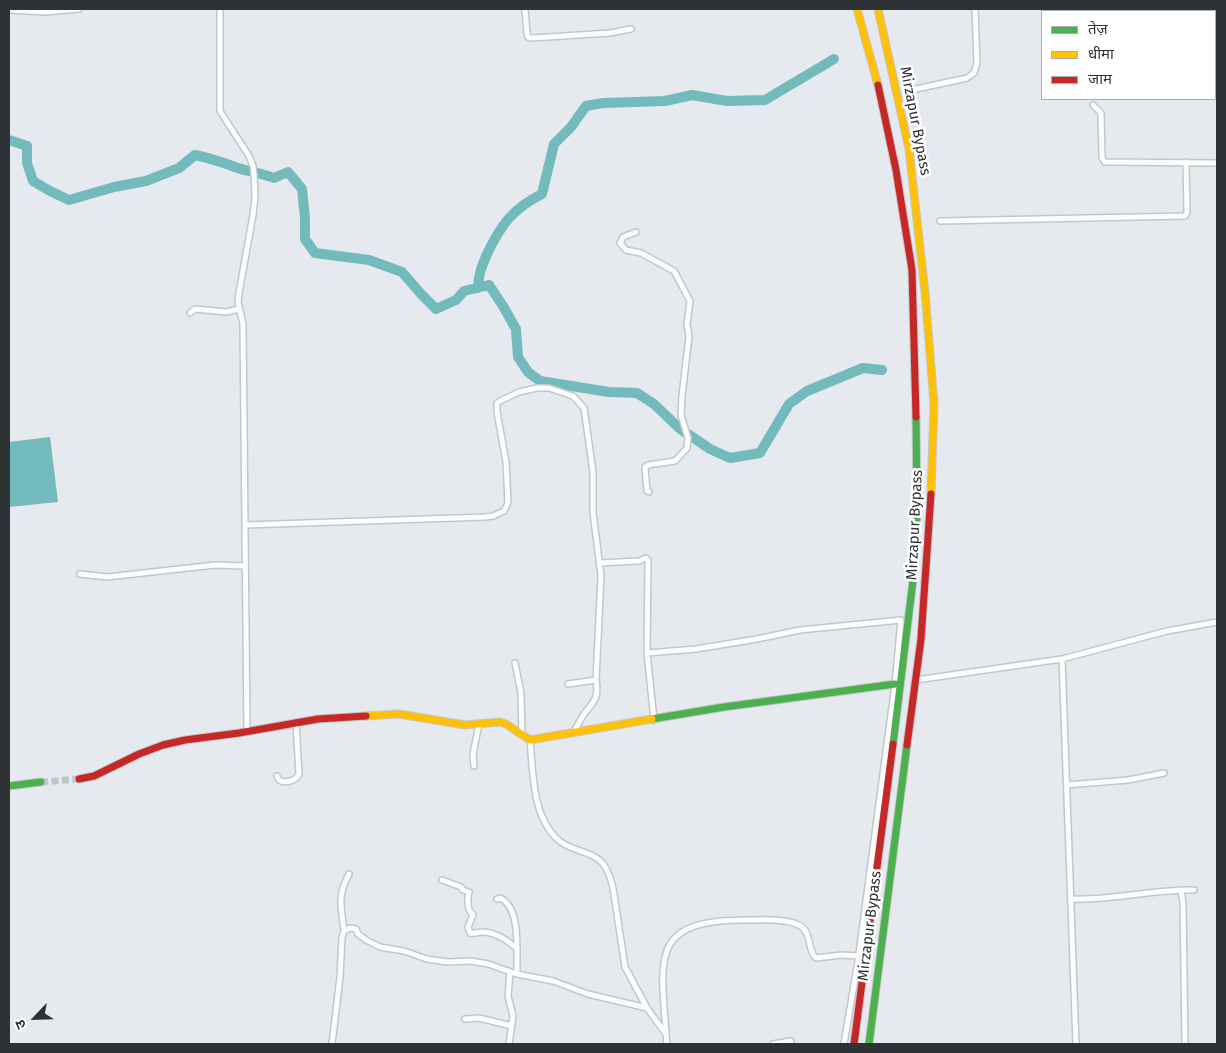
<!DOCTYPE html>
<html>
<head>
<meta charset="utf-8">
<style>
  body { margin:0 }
  #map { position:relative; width:1226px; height:1053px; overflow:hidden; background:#e6eaee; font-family:"Fira Sans","Noto Sans Devanagari",sans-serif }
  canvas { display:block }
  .frame { position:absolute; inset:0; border:10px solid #2f3235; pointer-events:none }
  .legend { position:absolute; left:1041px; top:10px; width:175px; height:90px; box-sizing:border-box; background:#fff; border:1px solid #acadae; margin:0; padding:6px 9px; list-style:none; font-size:15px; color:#2f3235 }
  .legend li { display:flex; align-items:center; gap:10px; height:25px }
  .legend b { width:25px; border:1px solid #acadae }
  .north { position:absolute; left:10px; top:993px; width:50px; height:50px; -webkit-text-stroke:4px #fff; paint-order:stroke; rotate:246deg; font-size:14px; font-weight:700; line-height:20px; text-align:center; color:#2f3235 }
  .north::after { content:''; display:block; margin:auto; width:18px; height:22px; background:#2f3235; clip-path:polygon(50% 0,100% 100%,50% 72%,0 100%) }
</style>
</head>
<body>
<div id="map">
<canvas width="1226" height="1053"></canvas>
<div class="frame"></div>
<ul class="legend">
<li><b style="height:6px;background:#4caf50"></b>तेज़</li>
<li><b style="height:6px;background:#ffc107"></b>धीमा</li>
<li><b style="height:6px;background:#c62828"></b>जाम</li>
</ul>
<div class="north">उ</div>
</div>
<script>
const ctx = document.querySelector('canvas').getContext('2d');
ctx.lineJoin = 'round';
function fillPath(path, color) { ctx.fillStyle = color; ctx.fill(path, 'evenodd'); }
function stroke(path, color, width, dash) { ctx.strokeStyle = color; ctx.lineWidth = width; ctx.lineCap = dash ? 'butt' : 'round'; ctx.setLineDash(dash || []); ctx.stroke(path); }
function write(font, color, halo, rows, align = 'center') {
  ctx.font = font + ' "Fira Sans",sans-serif'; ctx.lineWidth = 5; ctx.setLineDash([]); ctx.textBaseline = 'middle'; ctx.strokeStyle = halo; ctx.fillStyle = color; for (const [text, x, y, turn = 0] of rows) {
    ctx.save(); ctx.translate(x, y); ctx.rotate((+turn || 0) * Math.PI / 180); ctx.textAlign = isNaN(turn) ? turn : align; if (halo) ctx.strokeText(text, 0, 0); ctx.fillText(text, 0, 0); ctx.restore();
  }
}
fillPath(new Path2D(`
  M50 437 58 502 9 507V442Z`), '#72babc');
stroke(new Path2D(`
  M9 140 27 146V163L33 181 50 191 69 200 114 187 146 181 179 168 195 155C211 158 224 163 238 168 250 172 262 173 274 178L288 172 302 189 305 218V239L315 253 369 260 402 272 421 294 436 309 456 300 464 291 489 285 503 306 516 329 518 357 528 372 540 381 609 392 637 393 654 404 679 428 710 449 730 458 760 453 789 404 807 391 863 368 882 370
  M478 288C478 275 482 266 487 254 501 225 512 209 542 194L554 144 571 127 586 106 603 103 665 101 692 95 727 101 765 100 834 59`), '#72babc', 10);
stroke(new Path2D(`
  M41 782 79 779`), '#c1c5c9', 7, [7, 3.5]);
const street = new Path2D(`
  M220 9V111L249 156 253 166 254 175 255 196 253 215 239 293 238 302 243 324 247 732
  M525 9 527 34 528 37 532 38 610 33 631 29
  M9 10 45 12 79 9
  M916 89 967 78 974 73 977 63 975 9
  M1093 105 1101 113 1102 158 1105 162 1217 163
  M940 221 1185 216 1187 212 1186 162
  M636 232 623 237 620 243 626 250 641 253 674 271 690 301 687 324 689 336 682 396 681 415 688 438 687 448 675 461 648 465 645 467 647 491 649 492
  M190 313 195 309 227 312 239 309
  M245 525 485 517 493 516 504 511 508 503 506 462 497 412V403L500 401 519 392 537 388H549L573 396 584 408 593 472V512L601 576 596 680C599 699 594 701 584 714 580 720 577 727 573 733
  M599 563 639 561 646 558 648 560 647 653 654 720
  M80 574 107 577 215 565 245 566
  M647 653 696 649 757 639 800 630 901 620 895 684 858 961 844 1044
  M1062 659 1076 1044
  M515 663 521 693 522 735
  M916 680 1062 659 1167 631 1217 622
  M568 684 596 680
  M530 740C533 772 532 815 557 839 570 851 586 850 598 859 608 866 612 882 614 894L625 967 647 1008 666 1034 667 1044
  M474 766 473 754 479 724
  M277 776 279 780C285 784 296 781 299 774L296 723
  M1067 785 1128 780 1164 773
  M442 880 461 887 463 890 469 892C467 900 467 910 473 915L468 927 470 933C475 934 477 932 482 932 495 932 507 940 516 948
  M1181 890 1183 903 1185 1044
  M497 899 500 898C522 908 516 954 517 974
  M1071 899C1112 901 1153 889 1194 890
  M344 931C341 906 337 896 349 874
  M465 1019 479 1018 512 1026
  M666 1032C660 955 652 920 746 920 760 920 791 918 802 927 812 935 807 950 816 958L842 955 858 956
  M332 1044 340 977 342 937 344 931 350 928 356 929 358 934 366 940 380 947 404 951 427 959 447 962 471 961 488 964 517 974 553 981 588 994 647 1008
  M509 1044 513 1016 508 996 510 972
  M773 1044 791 1041`);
const fast = new Path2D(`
  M652 719 724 707 895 684
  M893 744 915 564 917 509 916 417
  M9 786 41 782
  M869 1044 907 745`);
const slow = new Path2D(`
  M857 9 878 85
  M878 9 909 149 925 292 934 404 931 494
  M366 716 399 714 465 725 500 722 506 724 530 740 652 719`);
const jam = new Path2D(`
  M878 85 896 170 912 270 916 417
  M907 745 921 639 931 494
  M79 779 94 776 139 754 163 745 185 740 239 733 318 719 366 716
  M854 1044 893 744`);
stroke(street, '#c4c7ca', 8);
stroke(fast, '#c4c7ca', 9);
stroke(slow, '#c4c7ca', 9);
stroke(jam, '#c4c7ca', 9);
stroke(street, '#fbfcfc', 5);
stroke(fast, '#4caf50', 7);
stroke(slow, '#ffc107', 7);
stroke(jam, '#c62828', 7);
write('15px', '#2f3235', '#fff', [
  ["Mirzapur Bypass",915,121,79],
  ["Mirzapur Bypass",915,525,-87],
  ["Mirzapur Bypass",870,926,-83]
]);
</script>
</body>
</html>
